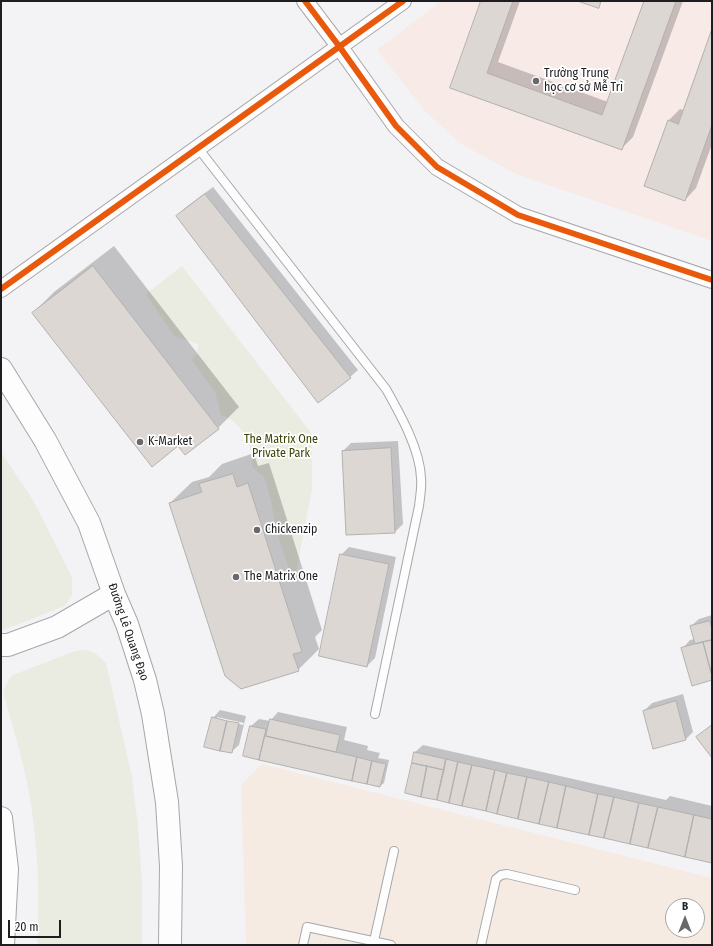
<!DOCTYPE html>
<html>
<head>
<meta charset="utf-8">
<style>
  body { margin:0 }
  #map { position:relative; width:713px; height:946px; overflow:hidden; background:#f3f3f5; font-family:"Fira Sans Condensed",sans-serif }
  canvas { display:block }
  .frame { position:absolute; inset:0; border:2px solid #1e1e20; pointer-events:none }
  .north { position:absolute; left:665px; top:898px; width:40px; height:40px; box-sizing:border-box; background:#fff; border:1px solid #a5a5a6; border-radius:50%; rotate:0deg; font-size:11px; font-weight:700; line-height:16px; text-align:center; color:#1e1e20 }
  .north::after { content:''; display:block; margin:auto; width:14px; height:18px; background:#69696b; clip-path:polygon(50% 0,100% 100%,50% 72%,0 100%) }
  .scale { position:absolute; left:8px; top:920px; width:53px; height:18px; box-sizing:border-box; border:2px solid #1e1e20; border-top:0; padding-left:5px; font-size:12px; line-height:14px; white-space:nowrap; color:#1e1e20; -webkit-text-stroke:3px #fff; paint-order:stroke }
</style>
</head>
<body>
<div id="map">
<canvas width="713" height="946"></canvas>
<div class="frame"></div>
<div class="north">B</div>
<div class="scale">20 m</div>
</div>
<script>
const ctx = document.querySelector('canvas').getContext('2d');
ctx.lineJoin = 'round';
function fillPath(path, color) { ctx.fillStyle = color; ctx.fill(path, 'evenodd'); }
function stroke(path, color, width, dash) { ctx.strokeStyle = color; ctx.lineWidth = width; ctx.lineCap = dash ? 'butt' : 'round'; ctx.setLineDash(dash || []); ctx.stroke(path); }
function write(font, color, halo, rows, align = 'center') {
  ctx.font = font + ' "Fira Sans Condensed",sans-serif'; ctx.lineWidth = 3.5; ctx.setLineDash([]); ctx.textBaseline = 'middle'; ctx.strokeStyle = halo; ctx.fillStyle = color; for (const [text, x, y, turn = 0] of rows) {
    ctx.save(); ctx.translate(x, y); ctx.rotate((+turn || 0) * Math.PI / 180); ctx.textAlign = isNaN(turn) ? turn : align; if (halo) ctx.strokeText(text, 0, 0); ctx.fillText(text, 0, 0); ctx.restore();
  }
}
fillPath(new Path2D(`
  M262 764 712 878V945H246L241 785ZM673 906H697V930H673Z`), '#f6ebe3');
fillPath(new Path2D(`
  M441 1H712V241L516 174 461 144 426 112 377 50Z`), '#f8eae6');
fillPath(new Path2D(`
  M182 266 312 434V489L294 584 276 530 271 500 264 477 252 467C253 449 247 433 233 421 230 418 225 417 221 415L215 392 191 359 197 354 198 344 174 336 146 294Z
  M1 452 33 500 72 577V595L65 606 1 631Z
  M83 650C94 651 99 656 106 663L132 777 138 825 142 883V945H37C40 893 38 839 28 788 22 757 13 727 4 696 4 687 6 682 13 675L75 651Z`), '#eaece1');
fillPath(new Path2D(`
  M482 1H520L498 62 608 102 645 1H683L633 137 621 149 451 87Z
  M712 32V144L696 188 685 200 669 120 680 109 684 110Z
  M213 187 358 370 350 377 177 216 185 208Z
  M114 246 239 407 218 428 185 453 178 445 33 313 54 292Z
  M398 441 403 524 395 532 343 451 351 443Z
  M254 453 258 466 269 463 322 630 315 637 319 649 298 670 170 503 192 482 209 477 222 464Z
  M349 547 396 557 375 658 367 666 341 555Z
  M712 615V679L683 648 690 640 695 639 691 626 699 619Z
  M683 694 693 732 686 739 644 711 652 703Z
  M220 710 246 716 239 745 231 752 213 718ZM217 717 244 723 243 725 217 719Z
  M278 712 347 727 344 740 368 746 367 750 380 753 378 758 389 760 384 783 380 786 244 755 251 726 259 719 270 721Z
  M712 724V756L698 737Z
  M423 745 666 800 670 796 712 806V862L406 792 415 752Z`), '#0003');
const building = new Path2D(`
  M481 1H513L487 73 602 115 644 1H676L622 150 450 88Z
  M578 1H601L599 8Z
  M712 29V125L685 201 644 186 668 120 678 124Z
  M205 194 351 378 318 403 176 216Z
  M93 266 219 429 185 455 178 446 152 467 32 313Z
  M391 448 395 533 346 535 342 451Z
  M233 474 237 487 248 483 302 652 293 654 299 671 241 689 225 676 169 503 202 492 199 484Z
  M340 554 389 564 367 667 319 656Z
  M710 621 712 630V640L695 644 690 626Z
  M712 640V673H711L703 642Z
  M703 642 712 675V680L692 686 681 648Z
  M676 701 686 740 653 749 643 711Z
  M212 717 227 721 220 751 204 747Z
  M270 719 340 735 336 752 266 736Z
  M227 721 239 723 232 753 220 751Z
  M250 726 266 729 259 760 243 756Z
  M711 726 712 727V758L696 737Z
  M265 736 357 757 352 781 259 760Z
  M414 752 446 759 444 770 412 763Z
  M357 757 372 761 367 784 352 781Z
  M446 759 458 762 449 803 437 800Z
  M372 761 386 764 380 787 367 784Z
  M458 762 472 765 462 806 449 803Z
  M412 763 427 766 421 797 405 793Z
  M472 765 495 770 486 811 462 806Z
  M427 766 444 770 437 800 421 797Z
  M495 770 507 773 497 814 486 811Z
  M507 773 527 777 518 819 497 814Z
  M527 777 549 782 539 824 518 819Z
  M549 782 566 786 557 828 539 824Z
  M566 786 598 794 589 835 557 828Z
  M598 794 614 797 604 838 589 835Z
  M614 797 639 803 630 844 604 838Z
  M639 803 658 807 648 848 630 844Z
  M658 807 694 815 685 857 648 848Z
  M694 815 712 819V863L685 857Z`);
fillPath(building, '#ddd7d3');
stroke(building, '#b2b1b1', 1);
const lane = new Path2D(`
  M198 148 386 389C400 414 420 449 421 478 422 487 420 497 419 506L375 714
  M374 941 394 851
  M303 945 307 927 391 945
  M481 945 496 879 501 875 507 874 575 890`);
const street = new Path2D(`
  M305 1 339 46 396 126 437 167 518 215 712 280
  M1 289 403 1`);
const secondary = new Path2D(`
  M1 369 45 440 89 523 114 594 127 624 145 680 153 714 167 802 171 866 170 945
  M1 645H8L57 627 114 594
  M1 818 7 869 3 945`);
stroke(lane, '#a7a7a9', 10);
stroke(street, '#a7a7a9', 18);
stroke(secondary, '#a7a7a9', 24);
stroke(lane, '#fdfdfe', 8);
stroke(street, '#fdfdfe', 16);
stroke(secondary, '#fdfdfe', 22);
stroke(new Path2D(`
  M305 1 339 46 396 126 437 167 518 215 712 280
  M1 289 403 1`), '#e8590c', 6);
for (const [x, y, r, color] of [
  [536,81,4,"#69696b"],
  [140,442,4,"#69696b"],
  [257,530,4,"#69696b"],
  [236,577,4,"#69696b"]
]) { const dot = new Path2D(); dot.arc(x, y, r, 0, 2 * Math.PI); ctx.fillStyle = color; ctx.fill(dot); stroke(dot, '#fff', 1.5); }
write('12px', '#1e1e20', '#fff', [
  ["Trường Trung",544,74],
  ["học cơ sở Mễ Trì",544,88],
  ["K-Market",148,442],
  ["Chickenzip",265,530],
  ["The Matrix One",244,577]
], 'left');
write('12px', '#3c4306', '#fff', [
  ["The Matrix One",281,440],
  ["Private Park",281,454]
]);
write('12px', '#1e1e20', '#fff', [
  ["Đường Lê Quang Đạo",128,632,71]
]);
</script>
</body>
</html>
